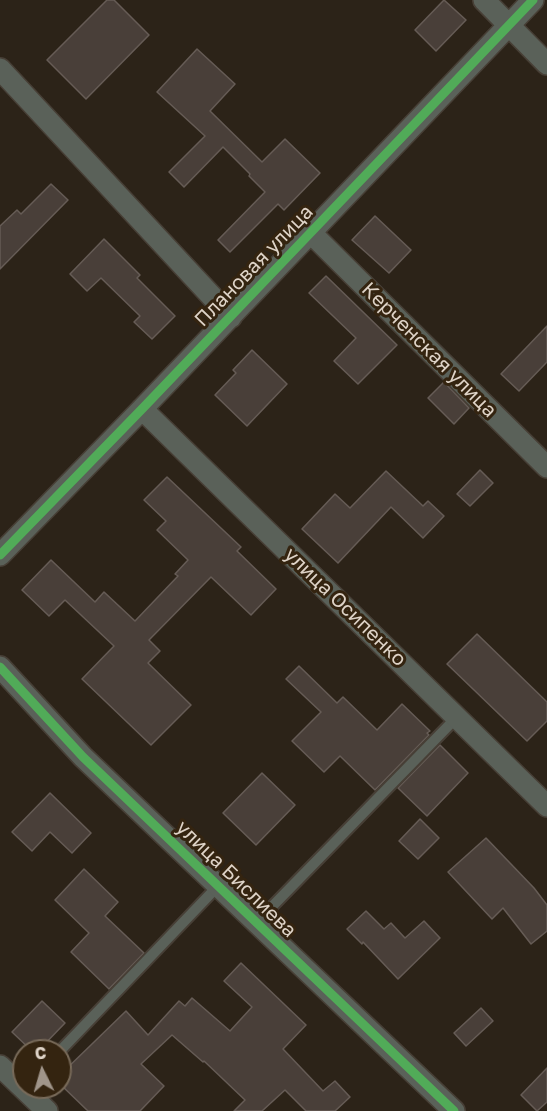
<!DOCTYPE html>
<html>
<head>
<meta charset="utf-8">
<style>
  body { margin:0 }
  #map { position:relative; width:547px; height:1111px; overflow:hidden; background:#2c2318; font-family:"Golos Text",sans-serif }
  canvas { display:block }
  .north { position:absolute; left:12px; top:1039px; width:60px; height:60px; box-sizing:border-box; background:#342410; border:2px solid #786a59; border-radius:50%; rotate:355deg; font-size:16px; font-weight:700; line-height:24px; text-align:center; color:#ded3c7 }
  .north::after { content:''; display:block; margin:auto; width:21px; height:27px; background:#a0958a; clip-path:polygon(50% 0,100% 100%,50% 72%,0 100%) }
</style>
</head>
<body>
<div id="map">
<canvas width="547" height="1111"></canvas>
<div class="north">С</div>
</div>
<script>
const ctx = document.querySelector('canvas').getContext('2d');
ctx.lineJoin = 'round';
function fillPath(path, color) { ctx.fillStyle = color; ctx.fill(path, 'evenodd'); }
function stroke(path, color, width, dash) { ctx.strokeStyle = color; ctx.lineWidth = width; ctx.lineCap = dash ? 'butt' : 'round'; ctx.setLineDash(dash || []); ctx.stroke(path); }
function write(font, color, halo, rows, align = 'center') {
  ctx.font = font + ' "Golos Text",sans-serif'; ctx.lineWidth = 6; ctx.setLineDash([]); ctx.textBaseline = 'middle'; ctx.strokeStyle = halo; ctx.fillStyle = color; for (const [text, x, y, turn = 0] of rows) {
    ctx.save(); ctx.translate(x, y); ctx.rotate((+turn || 0) * Math.PI / 180); ctx.textAlign = isNaN(turn) ? turn : align; if (halo) ctx.strokeText(text, 0, 0); ctx.fillText(text, 0, 0); ctx.restore();
  }
}
const building = new Path2D(`
  M107 0H114L149 35 86 99 47 60Z
  M444 0 466 20 436 51 415 30Z
  M197 49 235 84 210 111 262 162 285 139 320 173 284 210 278 204 230 252 218 240 265 192 249 176 250 174 223 147 184 187 169 172 205 136 157 92Z
  M51 184 68 200 0 269V226L17 210 21 214Z
  M375 216 411 250 389 273 352 240Z
  M104 239 140 275 137 278 175 316 152 339 134 322 140 316 101 278 87 291 70 274Z
  M326 276 397 345 358 384 334 361 356 338 309 293Z
  M547 326V362L519 391 501 374Z
  M252 350 287 384 247 426 215 395 236 373 233 370Z
  M444 382 469 408 454 424 428 398Z
  M480 470 493 483 470 506 457 494Z
  M386 471 423 506 428 501 444 516 423 538 391 507 338 563 302 529 335 494 350 508Z
  M167 477 241 547 237 551 276 589 251 615 211 577 149 640 160 651 148 663 191 705 151 745 82 679 114 646 65 600 49 616 22 590 51 560 95 602 104 592 135 621 178 576 175 574 188 560 157 530 166 521 144 500Z
  M477 634 547 702V721L527 741 447 664Z
  M299 666 337 703 343 697 377 730 402 704 430 731 427 733 429 735 375 790 340 756 324 772 292 741 321 712 286 679Z
  M440 745 468 773 427 816 398 788Z
  M262 773 295 805 256 845 223 813Z
  M50 793 91 833 72 853 50 832 32 851 12 832Z
  M420 819 439 838 418 859 399 841Z
  M486 838 534 888 547 905V931L531 944 503 908 492 919 448 872Z
  M84 869 118 902 105 916 144 953 109 989 71 952 89 933 55 900Z
  M366 911 384 929 391 923 405 938 424 921 440 938 398 979 363 942 362 944 347 929Z
  M241 963 306 1025 283 1049 323 1091 335 1081 350 1097 335 1111H306L285 1090 262 1111H234L245 1100 204 1061 203 1062 172 1035 141 1064 164 1086 140 1111H88L60 1084V1075L126 1011 148 1035 179 1001 185 1006 192 998 230 1031 252 1007 224 981Z
  M42 1001 65 1023 38 1051H32L12 1032Z
  M481 1008 493 1021 466 1046 454 1033Z
  M547 1068V1102L537 1111 521 1095Z`);
fillPath(building, '#493f39');
stroke(building, '#665c56', 1.5);
const lane = new Path2D(`
  M256 923 457 717
  M60 1051 218 886`);
const street = new Path2D(`
  M484 0 547 64
  M0 69 231 317
  M311 233 547 467
  M142 409 547 806
  M0 555 142 409 533 0
  M0 667 83 757 454 1111
  M0 1066 47 1111`);
stroke(lane, '#473f36', 14);
stroke(street, '#473f36', 24);
stroke(lane, '#5a6159', 10);
stroke(street, '#5a6159', 21);
stroke(new Path2D(`
  M0 555 142 409 533 0
  M0 667 83 757 454 1111`), '#51ab58', 9);
write('20px', '#ded3c7', '#342410', [
  ["Плановая улица",254,266,-46],
  ["Керченская улица",429,350,45],
  ["улица Осипенко",345,607,44],
  ["улица Бислиева",236,879,44]
]);
</script>
</body>
</html>
